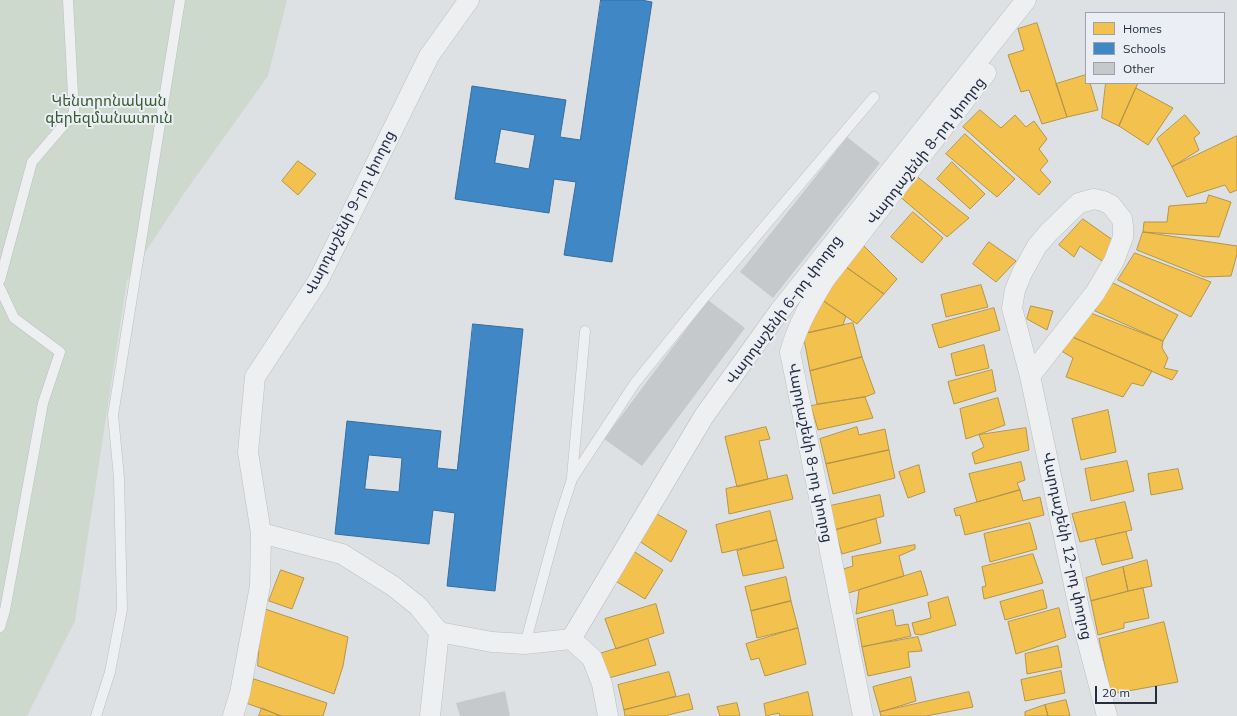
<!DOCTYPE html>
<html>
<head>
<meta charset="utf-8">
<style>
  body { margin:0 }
  #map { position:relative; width:1237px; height:716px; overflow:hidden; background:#dee1e4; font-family:Mulish,sans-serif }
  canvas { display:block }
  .legend { position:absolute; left:1085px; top:12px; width:140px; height:72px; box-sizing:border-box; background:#ebeff5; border:1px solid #9ba2ac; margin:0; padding:5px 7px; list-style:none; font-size:12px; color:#242e3e }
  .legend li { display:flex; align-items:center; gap:8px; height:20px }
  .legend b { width:20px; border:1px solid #9ba2ac }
  .scale { position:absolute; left:1095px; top:686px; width:62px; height:18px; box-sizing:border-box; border:2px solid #242e3e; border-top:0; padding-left:5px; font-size:12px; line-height:14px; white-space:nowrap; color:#242e3e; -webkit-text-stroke:3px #ebeff5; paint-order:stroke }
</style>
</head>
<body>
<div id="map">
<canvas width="1237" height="716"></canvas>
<ul class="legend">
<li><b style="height:11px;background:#f2c14e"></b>Homes</li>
<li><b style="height:11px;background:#3f88c5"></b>Schools</li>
<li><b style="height:11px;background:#c6c9cc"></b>Other</li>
</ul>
<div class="scale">20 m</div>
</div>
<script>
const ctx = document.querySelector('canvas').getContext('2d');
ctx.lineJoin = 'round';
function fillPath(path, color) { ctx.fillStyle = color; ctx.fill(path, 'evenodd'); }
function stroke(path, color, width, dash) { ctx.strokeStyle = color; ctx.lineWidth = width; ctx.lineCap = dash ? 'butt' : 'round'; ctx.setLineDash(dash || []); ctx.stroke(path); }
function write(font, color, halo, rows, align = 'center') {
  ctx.font = font + ' Mulish,"Noto Sans Armenian",sans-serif'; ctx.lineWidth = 4; ctx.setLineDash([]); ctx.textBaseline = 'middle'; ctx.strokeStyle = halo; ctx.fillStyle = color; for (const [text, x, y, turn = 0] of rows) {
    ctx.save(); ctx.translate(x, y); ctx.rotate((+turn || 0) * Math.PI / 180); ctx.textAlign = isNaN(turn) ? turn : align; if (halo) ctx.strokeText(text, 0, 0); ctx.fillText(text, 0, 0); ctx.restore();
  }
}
fillPath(new Path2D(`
  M0 0H287L268 76 185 192 127 280 75 621 27 716H0Z`), '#ced9ce');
const homes = new Path2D(`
  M1037 23 1067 117 1042 124 1029 90 1021 92 1008 55 1024 50 1018 29Z
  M1086 75V83H1090L1098 110 1067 117 1056 84Z
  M1106 83H1138L1119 126 1102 118Z
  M1136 88 1173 108 1148 145 1119 126Z
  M980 110 1001 128 1015 115 1026 127 1034 121 1047 139 1039 149 1048 161 1040 170 1051 182 1039 195 963 127Z
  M1185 115 1200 133 1194 138 1199 150 1172 167 1157 139Z
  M965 134 1015 179 997 197 946 154Z
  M1237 136V190L1230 193 1225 185 1187 197 1172 167Z
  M298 161 316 174 298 195 282 181Z
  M952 162 985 194 970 209 937 179Z
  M915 175 969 218 947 237 898 195Z
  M1209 195 1231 202 1219 237 1143 232 1144 222H1167L1169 206 1206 203Z
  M913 212 943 238 922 263 891 237Z
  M1083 219 1117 243 1102 261 1080 246 1074 257 1059 245Z
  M1143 232 1237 246V254L1231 276 1204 277 1137 250Z
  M989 242 1016 261 996 282 973 264Z
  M864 246 897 279 884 294 846 267Z
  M1135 253 1211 282 1191 317 1118 280Z
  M846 267 884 294 857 324 822 300Z
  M1111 282 1178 315 1163 341 1095 311Z
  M981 285 988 307 946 317 941 295Z
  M822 300 846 316 843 325 803 334Z
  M1031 306 1053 311 1047 330 1027 319Z
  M994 308 1000 330 939 348 932 325Z
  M1088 312 1163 341 1162 348 1168 358 1164 368 1178 371 1172 380 1070 336Z
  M853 323 862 357 810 371 803 334Z
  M1070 336 1152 371 1143 386 1132 383 1123 397 1066 377 1073 358 1063 352Z
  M984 345 989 368 956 376 951 354Z
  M862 357 875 393 865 397 817 404 810 371Z
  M992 370 996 391 954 404 948 382Z
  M865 397 873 418 818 430 811 406Z
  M998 398 1005 425 966 439 960 409Z
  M1108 410 1116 452 1081 460 1072 419Z
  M766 427 770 439 759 441 768 479 737 487 725 437Z
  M857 427 859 435 885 429 889 450 826 464 820 439Z
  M1026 428 1029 450 975 464 972 453 984 447 979 435Z
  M889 450 895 478 833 494 826 464Z
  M1127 461 1134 491 1091 501 1085 469Z
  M1021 462 1025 480 1017 483 1020 490 977 502 969 474Z
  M919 465 925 492 908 498 899 472Z
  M1178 469 1183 489 1151 495 1148 474Z
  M787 475 793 499 729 514 726 489Z
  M1020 490 1023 501 1040 497 1044 515 965 535 960 515 956 516 954 509Z
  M880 495 884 516 835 530 830 506Z
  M1125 502 1132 530 1080 542 1072 514Z
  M770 511 777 540 722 553 716 525Z
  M657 514 687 531 671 562 639 541Z
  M876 519 881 543 842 554 835 530Z
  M1030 523 1037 549 990 562 984 534Z
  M1126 532 1133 558 1102 565 1095 539Z
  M777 540 784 568 743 576 737 551Z
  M915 545V549L899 556 904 576 845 594 840 570 853 566 852 557Z
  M630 549 663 570 645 599 609 577Z
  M1033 554 1043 583 984 599 982 587 986 586 982 567Z
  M1147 560 1152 586 1128 591 1123 567Z
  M1123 567 1128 591 1091 601 1086 578Z
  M281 570 304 578 292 609 269 601Z
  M921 571 928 595 856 614 859 590Z
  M786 577 791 601 751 611 745 587Z
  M1143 588 1149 618 1124 623V628L1098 635 1091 601Z
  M1043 590 1047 608 1005 620 1000 602Z
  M948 597 956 625 921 635 915 634 912 623 931 618 928 603Z
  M791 601 798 628 757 638 751 611Z
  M656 604 664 633 616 649 605 619Z
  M262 608 348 637 343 666 334 694 258 666Z
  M1059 608 1066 637 1016 654 1008 622Z
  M893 610 896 626 908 624 911 636 862 647 857 619Z
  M1164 622 1178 682 1111 694 1099 639Z
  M798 628 806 664 765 676 759 658 751 660 746 644Z
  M918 637 922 651 908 652 910 667 868 676 862 647Z
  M648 639 656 665 605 679 599 654Z
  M1058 646 1062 667 1027 674 1025 654Z
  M1061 671 1065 693 1025 701 1021 680Z
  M669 672 676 696 624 710 618 685Z
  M911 677 916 701 880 712 873 687Z
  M254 679 327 703 323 716H282L246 703Z
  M808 692 813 716H780L779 713 766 716 764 704Z
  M969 692 973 707 926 716H881L880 712Z
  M689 694 693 709 668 715V716H625L624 710Z
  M1066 700 1070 716H1048L1045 705Z
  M737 703 740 716H720L717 707Z
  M1045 705 1048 716H1025V712Z
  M262 708 280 716H259Z`);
fillPath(homes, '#f2c14e');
stroke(homes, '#b49549', 1);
const schools = new Path2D(`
  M601 0H641L652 2 612 262 564 255 576 182 554 179 549 213 455 199 472 86 566 100 560 137 580 140ZM501 129 535 135 529 169 495 163Z
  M473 324 523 329 495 591 447 586 455 513 433 510 429 544 335 534 347 421 441 431 437 468 457 470ZM369 455 402 458 399 492 365 489Z`);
fillPath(schools, '#3f88c5');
stroke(schools, '#376d9c', 1);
fillPath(new Path2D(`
  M847 137 880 163 773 298 740 272Z
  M708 300 745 328 642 466 604 439Z
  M505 691 510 716H460L456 703Z`), '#c6c9cc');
const service = new Path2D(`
  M0 280 32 162 74 113 68 0
  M0 288 14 318 60 352 43 403 5 610 0 627
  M572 477 585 331
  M525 644 559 519 572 479 635 383 703 299 874 97
  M96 716 110 672 122 609 119 478 113 415 180 0`);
const minor = new Path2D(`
  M1030 376 1095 293 1114 261 1123 237V227L1122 219 1111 205 1103 201 1094 199 1079 203 1049 232 1037 246 1022 273 1015 290 1012 308 1030 376 1080 613 1107 716
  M261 533 342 554 393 586 418 606 439 632 492 642 525 644 571 639 704 416 778 313 1026 0
  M571 639 592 658 602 684 608 716
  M233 716 240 693 260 586 261 533 248 452 255 377 318 281 429 56 469 0
  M430 716 439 632
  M863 716 790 352C798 324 810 304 825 279L986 73`);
stroke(service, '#bcbfc2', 11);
stroke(minor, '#bcbfc2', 21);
stroke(service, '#edeff1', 10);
stroke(minor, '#edeff1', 20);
write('15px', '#385b31', '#ebeff5', [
  ["Կենտրոնական",109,101],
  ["գերեզմանատուն",109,118]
]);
write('15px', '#242e3e', '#ebeff5', [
  ["Վարդաշենի 8-րդ փողոց",926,151,-52],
  ["Վարդաշենի 9-րդ փողոց",350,213,-63],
  ["Վարդաշենի 6-րդ փողոց",784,310,-53],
  ["Վարդաշենի 8-րդ փողոց",810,453,79],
  ["Վարդաշենի 12-րդ փողոց",1067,546,78]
]);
</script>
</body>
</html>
